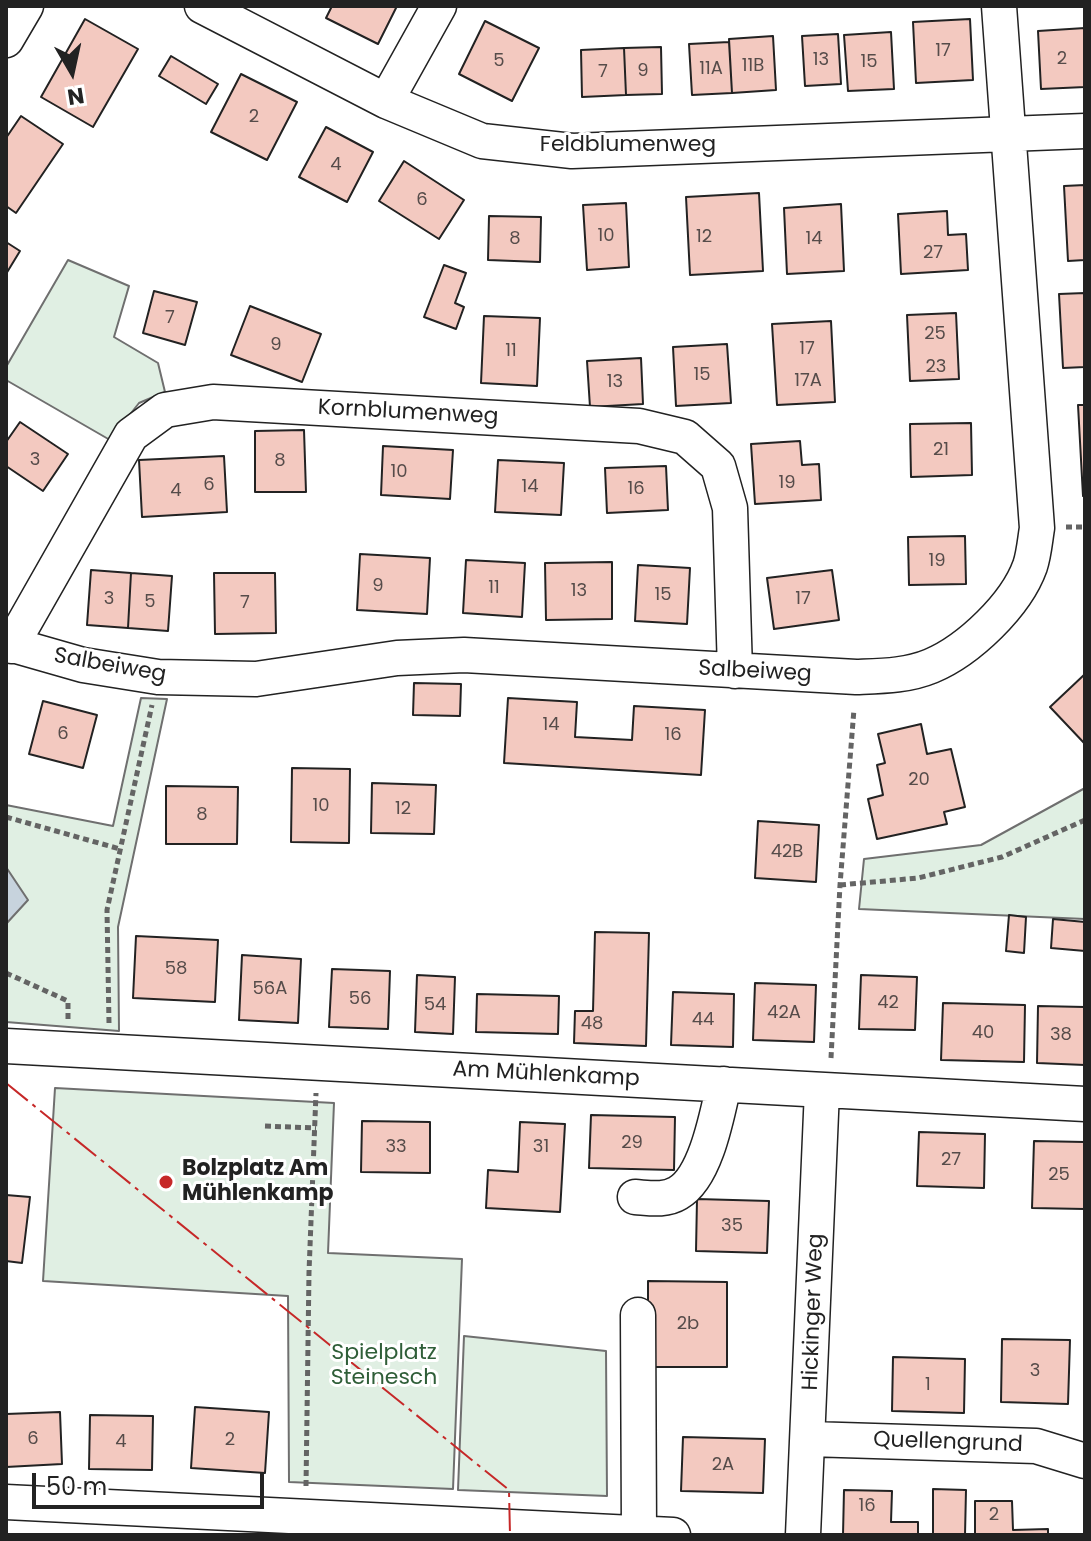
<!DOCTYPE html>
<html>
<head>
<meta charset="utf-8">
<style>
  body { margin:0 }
  #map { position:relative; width:1091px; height:1541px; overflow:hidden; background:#fff; font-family:Poppins,sans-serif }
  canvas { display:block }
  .frame { position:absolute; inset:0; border:8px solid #222; pointer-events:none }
  .north { position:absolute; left:32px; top:32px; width:80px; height:80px; -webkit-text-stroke:6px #fff; paint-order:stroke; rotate:171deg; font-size:22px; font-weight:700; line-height:32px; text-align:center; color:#222 }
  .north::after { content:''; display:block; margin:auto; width:28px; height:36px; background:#222; clip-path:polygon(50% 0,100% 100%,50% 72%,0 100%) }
  .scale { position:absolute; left:32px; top:1473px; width:232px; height:36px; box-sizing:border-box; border:4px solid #222; border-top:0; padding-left:10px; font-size:24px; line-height:28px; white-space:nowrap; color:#222; -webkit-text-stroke:6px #fff; paint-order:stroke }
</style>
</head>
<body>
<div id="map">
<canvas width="1091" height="1541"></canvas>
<div class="frame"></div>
<div class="north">N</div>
<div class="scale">50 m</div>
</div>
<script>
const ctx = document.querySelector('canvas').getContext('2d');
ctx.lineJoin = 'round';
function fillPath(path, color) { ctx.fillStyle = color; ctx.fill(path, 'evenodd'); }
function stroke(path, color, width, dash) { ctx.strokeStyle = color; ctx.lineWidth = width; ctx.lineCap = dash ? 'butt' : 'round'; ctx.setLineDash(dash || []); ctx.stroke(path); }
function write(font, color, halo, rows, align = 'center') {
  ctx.font = font + ' Poppins,sans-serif'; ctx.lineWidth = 6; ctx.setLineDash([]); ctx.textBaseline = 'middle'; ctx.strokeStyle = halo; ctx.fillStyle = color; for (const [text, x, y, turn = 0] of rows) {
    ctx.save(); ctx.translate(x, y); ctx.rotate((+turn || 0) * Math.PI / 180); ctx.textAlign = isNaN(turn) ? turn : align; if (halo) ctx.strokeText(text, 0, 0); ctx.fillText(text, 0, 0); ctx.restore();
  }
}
const green = new Path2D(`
  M68 260 129 286 114 337 158 363 165 392 139 403 110 440 6 380V367Z
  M141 698 167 699 118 927 119 1031 6 1022V805L113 826Z
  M1085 788V919L859 909 864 859 981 845Z
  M55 1088 334 1103 328 1253 462 1259 453 1489 289 1482 288 1296 43 1281Z
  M464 1336 606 1351 607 1496 458 1490Z`);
fillPath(green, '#e0efe3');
stroke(green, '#6f6f6f', 2);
const water = new Path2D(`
  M6 867 28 900 6 924Z`);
fillPath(water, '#c7d3dd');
stroke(water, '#6f6f6f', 2);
const building = new Path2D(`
  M332 6H397L378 44 326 18Z
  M85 19 138 49 93 127 41 97Z
  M970 19 973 80 916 83 913 22Z
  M485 21 539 48 512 101 459 74Z
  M1085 28V87L1041 89 1038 31Z
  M891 32 894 89 848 91 844 35Z
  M838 34 841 84 805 86 802 36Z
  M773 36 776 90 732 93 729 39Z
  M729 42 732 93 692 95 689 44Z
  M661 47 662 94 626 95 624 48Z
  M624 48 626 95 582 97 581 50Z
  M171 56 218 84 206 104 159 76Z
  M241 74 297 102 267 160 211 132Z
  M21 116 63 144 16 213 6 206V138Z
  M326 127 373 152 347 202 299 177Z
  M404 161 464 200 439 239 379 201Z
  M1085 185V260L1068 261 1064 186Z
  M759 193 763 271 690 275 686 197Z
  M626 203 629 267 587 270 583 205Z
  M841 204 844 271 787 274 784 208Z
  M947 211 948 235 966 234 968 270 901 274 898 214Z
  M489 216 541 217 540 262 488 260Z
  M6 242 20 251 6 274Z
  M444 265 466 273 455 303 464 307 456 329 424 317Z
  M154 291 197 302 185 345 143 333Z
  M1085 293V367L1063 368 1059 294Z
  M250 306 321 334 302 382 231 355Z
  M956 313 959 379 910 381 907 315Z
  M484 316 540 318 537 386 481 383Z
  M831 321 835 402 777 405 772 324Z
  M727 344 731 403 676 406 673 347Z
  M641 358 643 404 590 407 587 361Z
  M1078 405H1085V495L1083 496Z
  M20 422 68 454 43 491 6 466V442Z
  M971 423 972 475 911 477 910 424Z
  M304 430 306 492H255V431Z
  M800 441 802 465 819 464 821 500 755 504 751 444Z
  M383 446 453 450 450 499 381 495Z
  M224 456 227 512 142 517 139 460Z
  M498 460 564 463 561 515 495 512Z
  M666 466 668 510 607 513 605 468Z
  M965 536 966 584 909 585 908 537Z
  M360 554 430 558 427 614 357 610Z
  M466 560 525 563 522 617 463 613Z
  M612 562V619L546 620 545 563Z
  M638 565 690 568 687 624 635 621Z
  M91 570 131 573 128 628 87 625Z
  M832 570 839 620 774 629 767 578Z
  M131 573 172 576 168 631 128 628Z
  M214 573H275L276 633 215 634Z
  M1085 674V744L1050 707Z
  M414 683 461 684 460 716 413 715Z
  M508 698 577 702 575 737 632 740 634 706 705 710 701 775 504 763Z
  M43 701 97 715 83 768 29 754Z
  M921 724 927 754 951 749 965 807 944 812 947 824 877 839 868 799 883 795 877 765 885 763 878 734Z
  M292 768 350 769 349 843 291 842Z
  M372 783 436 785 434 834 371 833Z
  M166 786 238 787 237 844H166Z
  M758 821 819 825 816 882 755 878Z
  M1009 915 1026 917 1024 953 1006 951Z
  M1053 919 1085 922V951L1051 948Z
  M595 932 649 933 646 1046 574 1043 575 1011H593Z
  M136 936 218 940 215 1002 133 998Z
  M242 955 301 959 298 1023 239 1020Z
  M332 969 390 971 388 1029 329 1027Z
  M417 975 455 977 453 1034 415 1032Z
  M861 975 917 977 915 1030 859 1029Z
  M755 983 816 985 814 1042 753 1040Z
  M673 992 734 994 733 1047 671 1045Z
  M477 994 559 996 558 1034 476 1032Z
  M943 1003 1025 1005 1024 1062 941 1060Z
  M1038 1006 1085 1007V1065L1037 1063Z
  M591 1115 675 1117 674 1170 589 1168Z
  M362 1121 430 1122V1173L361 1172Z
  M520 1122 565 1124 560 1212 486 1208 488 1170 518 1172Z
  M919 1132 985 1134 984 1188 917 1186Z
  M1034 1141 1085 1142V1209L1032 1208Z
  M6 1195 30 1197 22 1263 6 1261Z
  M697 1199 769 1201 767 1253 696 1251Z
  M648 1281 727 1282V1367H648Z
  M1002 1339 1070 1340 1068 1404 1001 1402Z
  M893 1357 965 1359 964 1413 892 1411Z
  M195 1407 269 1412 265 1473 191 1468Z
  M60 1412 62 1464 6 1467V1414Z
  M90 1415 153 1416 152 1470 89 1469Z
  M683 1437 765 1439 763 1493 681 1491Z
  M933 1489 966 1490 965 1535H933Z
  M844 1490 892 1491 891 1522H918V1535H843Z
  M975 1501H1012L1013 1530 1048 1529V1535H975Z`);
fillPath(building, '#f3c9c0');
stroke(building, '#222', 2);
const minor = new Path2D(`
  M202 6 386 101 482 141 572 151 1085 131
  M6 40 26 6
  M386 101 439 6
  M6 643 83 665 158 677 256 679 397 658 464 655 856 677C882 676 907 676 931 666 969 650 1016 605 1030 566 1034 554 1035 540 1037 528L999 6
  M11 646 131 435 165 410 213 402 639 426 685 437 718 466 730 508 735 671
  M6 1046 1085 1104
  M635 1197C650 1198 665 1201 678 1193 706 1177 717 1115 724 1084
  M638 1315 639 1533
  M809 1439 1036 1446 1085 1461
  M6 1502 673 1535
  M803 1535 822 1090`);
stroke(minor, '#222', 37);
stroke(new Path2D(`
  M1066 527H1085
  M6 817 120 849
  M840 885 918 878 1002 857 1085 820
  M6 973 68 1001V1021
  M109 1023 107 910 152 705
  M831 1058 840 885 854 709
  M265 1126 316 1128
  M306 1486 309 1272 316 1093`), '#646464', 5, [6, 4]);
stroke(minor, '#fff', 34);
stroke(new Path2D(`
  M6 1083 509 1490 510 1535`), '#c62828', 2, [28, 6, 4, 6]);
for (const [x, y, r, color] of [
  [166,1182,8,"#c62828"]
]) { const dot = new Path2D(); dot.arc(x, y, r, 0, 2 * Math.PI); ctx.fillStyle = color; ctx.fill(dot); stroke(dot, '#fff', 3); }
write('18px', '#564c4a', null, [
  ["17",943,51],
  ["2",1062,59],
  ["13",821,60],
  ["5",499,61],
  ["15",869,62],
  ["11B",753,66],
  ["11A",711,69],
  ["9",643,71],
  ["7",603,72],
  ["2",254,117],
  ["4",336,165],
  ["6",422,200],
  ["10",606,236],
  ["12",704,237],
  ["8",515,239],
  ["14",814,239],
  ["27",933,253],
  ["7",170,318],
  ["25",935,334],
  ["9",276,345],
  ["17",807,349],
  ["11",511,351],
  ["23",936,367],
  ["15",702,375],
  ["17A",808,381],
  ["13",615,382],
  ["21",941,450],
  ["3",35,460],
  ["8",280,461],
  ["10",399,472],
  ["19",787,483],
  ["6",209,485],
  ["14",530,487],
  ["16",636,489],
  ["4",176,491],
  ["19",937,561],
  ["9",378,586],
  ["11",494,588],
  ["13",579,591],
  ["15",663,595],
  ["3",109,599],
  ["17",803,599],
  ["5",150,602],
  ["7",245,603],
  ["14",551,725],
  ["6",63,734],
  ["16",673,735],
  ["20",919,780],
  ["10",321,806],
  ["12",403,809],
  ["8",202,815],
  ["42B",787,852],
  ["58",176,969],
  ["56A",270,989],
  ["56",360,999],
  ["42",888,1003],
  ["54",435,1005],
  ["42A",784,1013],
  ["44",703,1020],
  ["48",592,1024],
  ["40",983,1033],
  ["38",1061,1035],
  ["29",632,1143],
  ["33",396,1147],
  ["31",541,1147],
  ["27",951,1160],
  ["25",1059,1175],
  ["35",732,1226],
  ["2b",688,1324],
  ["3",1035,1371],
  ["1",928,1385],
  ["6",33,1439],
  ["2",230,1440],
  ["4",121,1442],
  ["2A",723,1465],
  ["16",867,1506],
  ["2",994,1515]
]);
write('22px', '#222', '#fff', [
  ["Feldblumenweg",628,145],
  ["Kornblumenweg",408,413,3],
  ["Salbeiweg",110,666,10],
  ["Salbeiweg",755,672,3],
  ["Am Mühlenkamp",546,1075,3],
  ["Hickinger Weg",814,1312,-88],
  ["Quellengrund",948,1443,2]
]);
write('bold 22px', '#222', '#fff', [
  ["Bolzplatz Am",182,1169],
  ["Mühlenkamp",182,1194]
], 'left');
write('22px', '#2f5e38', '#fff', [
  ["Spielplatz",384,1353],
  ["Steinesch",384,1378]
]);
</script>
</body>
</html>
